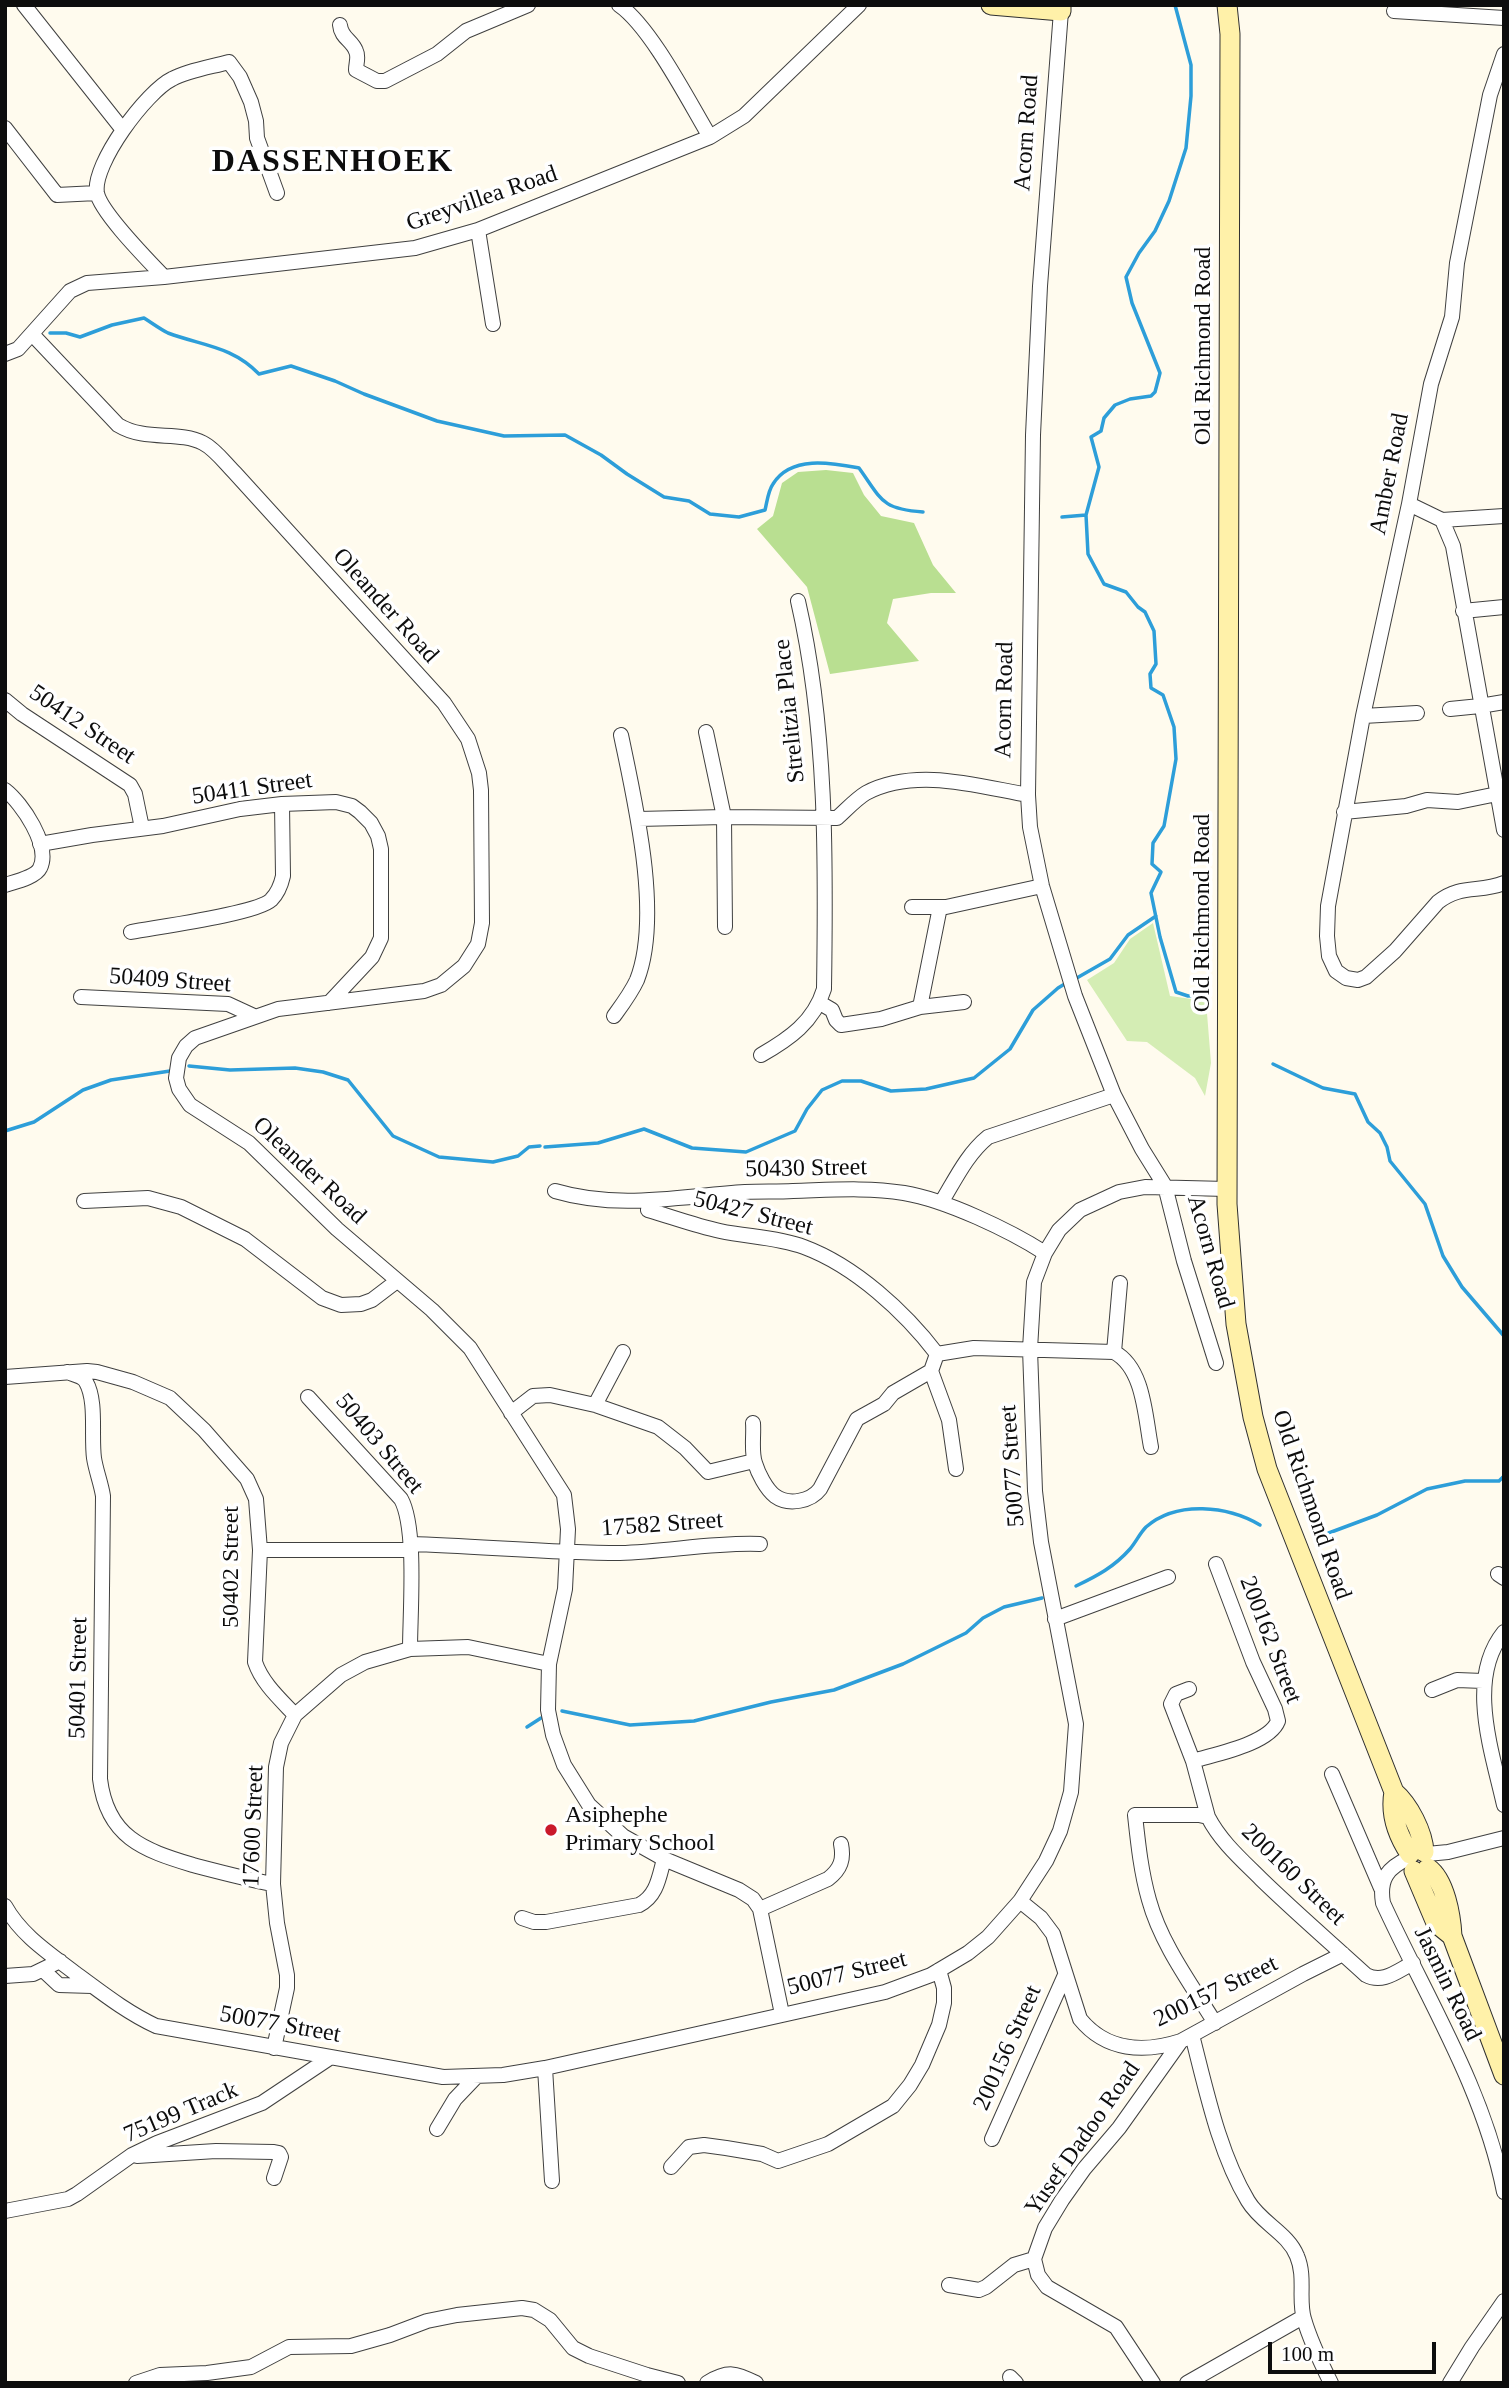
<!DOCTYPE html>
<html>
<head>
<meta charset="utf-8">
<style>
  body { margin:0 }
  #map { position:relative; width:1509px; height:2388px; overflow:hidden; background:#fffbee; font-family:"Times New Roman",serif }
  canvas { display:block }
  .frame { position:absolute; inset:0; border:7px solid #0d0d0d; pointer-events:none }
  .scale { position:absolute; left:1268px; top:2342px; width:168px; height:32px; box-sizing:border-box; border:4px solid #0d0d0d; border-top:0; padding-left:9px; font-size:21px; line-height:24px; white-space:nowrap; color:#0d0d0d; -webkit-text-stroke:5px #fff; paint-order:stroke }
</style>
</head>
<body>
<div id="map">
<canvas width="1509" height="2388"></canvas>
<div class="frame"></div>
<div class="scale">100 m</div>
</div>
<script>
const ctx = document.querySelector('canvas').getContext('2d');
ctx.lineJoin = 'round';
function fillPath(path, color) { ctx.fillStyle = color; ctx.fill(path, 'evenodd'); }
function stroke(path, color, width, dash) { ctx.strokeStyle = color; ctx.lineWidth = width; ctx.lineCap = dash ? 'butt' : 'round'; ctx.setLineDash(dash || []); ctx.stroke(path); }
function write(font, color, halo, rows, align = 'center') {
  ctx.font = font + ' "Times New Roman",serif'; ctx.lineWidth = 7; ctx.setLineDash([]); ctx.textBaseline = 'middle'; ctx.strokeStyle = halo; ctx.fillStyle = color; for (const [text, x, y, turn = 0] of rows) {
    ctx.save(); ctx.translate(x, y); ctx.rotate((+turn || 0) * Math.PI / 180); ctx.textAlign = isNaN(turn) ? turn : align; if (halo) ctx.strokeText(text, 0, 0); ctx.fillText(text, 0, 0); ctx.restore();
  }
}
fillPath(new Path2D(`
  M1153 923 1170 996 1206 1001 1211 1063 1205 1096 1195 1078 1147 1042 1127 1041 1087 980 1114 963 1130 939Z`), '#d4edb4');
fillPath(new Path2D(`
  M826 470 853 473 864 495 881 516 914 523 933 565 956 593H931L893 599 887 623 919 661 830 674 807 587 757 529 773 516 782 483 798 472Z`), '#b9df91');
stroke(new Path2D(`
  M1175 5 1191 65V96L1186 148 1169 201 1155 231 1139 253 1126 277 1132 303 1160 373 1155 392 1151 396 1130 399 1115 405 1104 418 1101 431 1091 437 1099 467 1086 515 1088 554 1104 584 1126 592 1138 607 1145 612 1154 631 1156 664 1150 674 1151 688 1163 695 1174 727 1176 759 1164 826 1153 843 1152 864 1161 872 1151 893 1160 937 1176 992 1188 996 1208 995
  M50 333H66L80 337 112 325 144 318C152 323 160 329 168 333 203 346 232 346 259 374L291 366 335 381 364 394 437 421 504 436 565 435 601 455 627 474 664 497 689 501 710 514 739 517 765 510C767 502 768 491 773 484 791 455 832 463 859 468 882 500 881 509 923 512
  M1062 517 1086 515
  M1075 979 1110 959 1128 935 1156 916
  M1273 1064 1323 1088 1355 1094 1368 1122 1380 1133 1387 1147 1390 1161 1425 1204 1443 1256 1462 1287 1504 1336
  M189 1066 230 1070 295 1068 323 1072 348 1080 393 1136 439 1157 493 1162 518 1156 529 1147 540 1146
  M5 1131 34 1122 83 1090 111 1080 170 1071
  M545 1147 598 1143 644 1129 692 1148 746 1152 795 1131 807 1109 822 1090 842 1081H861L891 1091 926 1089 974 1078 1010 1049 1033 1010 1058 988 1068 982
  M1318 1537 1377 1515 1427 1489 1465 1481H1499L1504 1476
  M1076 1586C1097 1576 1114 1567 1130 1549 1136 1542 1140 1533 1146 1527 1177 1500 1228 1506 1260 1525
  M562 1711 630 1725 694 1721 771 1702 834 1690 903 1664 966 1633 983 1618 1004 1607 1042 1598
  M527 1727 541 1718`), '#2d9ed9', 3.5);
const street = new Path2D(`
  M24 5 123 130
  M619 5C651 27 689 102 710 137
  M1061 11 1040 286 1033 435 1028 795 1030 827 1042 886 1075 996 1114 1095 1142 1149 1165 1186 1184 1261 1216 1363
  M1394 11 1504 18
  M340 25C341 38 352 40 356 51 359 57 356 63 356 70L377 81H385L437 54 466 31 528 5
  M1504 54 1490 95 1457 263 1452 317 1431 384 1409 504 1363 716 1328 906 1327 936 1329 956 1336 971 1346 978 1358 980 1366 977 1395 951 1438 902C1461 884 1479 893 1504 883
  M5 128 57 195 97 193
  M478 230 493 324
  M164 277C149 261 101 213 97 193 92 164 147 91 172 79 189 70 211 67 229 62L240 77 251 102 256 121 257 138 277 193
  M32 334 118 425C146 442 178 430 203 443 215 449 225 463 235 473L444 703 468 739 479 773 481 790 482 923 478 944 464 966 441 985 424 991 278 1009 195 1038 186 1046 179 1058 176 1078 179 1089 190 1105 249 1143 337 1229 432 1310 470 1348 564 1495 568 1529 565 1589 549 1664 548 1710 553 1735 564 1765 589 1805 623 1836 664 1859 739 1890 753 1899 760 1909 782 2014
  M5 354 18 349 70 291 87 283 164 277 415 248 478 230 710 137 744 116 859 5
  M1409 504 1442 520 1453 546 1504 830
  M1442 520 1504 516
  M1463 611 1504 607
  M5 700 22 714 130 785 135 794 142 828
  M1450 709 1480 706 1504 702
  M1363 716 1417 713
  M706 732 724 817 725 927
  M5 790C22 803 51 846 40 868 36 877 14 882 5 885
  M1344 812 1406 806 1427 800 1458 802 1497 794
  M638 819 724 817 837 818C846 810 856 799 866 793 916 767 977 786 1028 795
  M40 844 92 835 163 826 240 809 282 804 336 802 352 806 360 812 371 823 378 836 381 849V938L372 957 329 1003
  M912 907H946L1042 886
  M131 932C157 927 256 914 271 900 278 893 281 885 283 876L282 804
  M81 997 228 1004 254 1016
  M820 1003 832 1010 836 1020 841 1025 881 1019 920 1007 964 1002
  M920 1007 940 907
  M614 1016C622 1005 631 993 637 980 662 916 635 802 621 735
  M761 1055C789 1039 814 1022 824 989 826 860 827 727 798 601
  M555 1191C619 1210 681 1196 745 1192 761 1191 777 1192 793 1191 830 1190 867 1187 904 1193 946 1200 1009 1230 1045 1253
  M84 1201 148 1198 181 1207 245 1239 322 1298 341 1305 361 1304 372 1300 397 1281
  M651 1202 648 1210C672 1217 696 1226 720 1231 748 1237 777 1237 804 1247 855 1266 905 1312 937 1354
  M941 1203C955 1180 967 1154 988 1137L1114 1095
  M1114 1352 1120 1283
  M937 1354 974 1348 1114 1352C1144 1368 1145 1416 1151 1447
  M931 1371 949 1420 956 1469
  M67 1372C74 1375 83 1376 86 1382 97 1401 91 1436 94 1458 96 1471 101 1483 103 1496L100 1779C107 1837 143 1850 193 1865 220 1872 246 1879 273 1884
  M5 1377 87 1371 97 1372 133 1382 170 1398 204 1430 247 1479 256 1499 260 1550 255 1662C262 1683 280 1699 295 1715
  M308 1397 401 1499C417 1528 410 1613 410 1649
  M595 1405 623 1352
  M511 1413 533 1396 550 1395 595 1405 658 1427 685 1448 708 1472 754 1461
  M753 1423C754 1435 751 1452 755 1463 758 1473 766 1489 775 1496 789 1506 811 1501 820 1489L857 1419 884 1404 893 1393 931 1371 937 1354
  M410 1544C480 1546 550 1553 620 1553 667 1552 713 1542 760 1544
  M260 1550H410
  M1498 1574 1504 1578
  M1055 1619 1168 1577
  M1504 1632C1466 1679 1492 1751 1504 1805
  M1189 1689 1176 1694 1171 1704 1193 1761 1208 1817
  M1432 1690 1457 1680 1483 1681
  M1193 1761C1215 1754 1269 1744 1278 1721L1275 1709 1253 1662 1216 1564
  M1332 1774 1381 1888
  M1427 1854 1448 1852 1504 1838
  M1409 1858C1387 1868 1379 1879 1383 1903 1426 1997 1484 2089 1504 2192
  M1020 1901 1041 1918 1053 1934 1080 2019C1106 2051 1144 2053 1181 2041L1303 1974 1343 1954
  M5 1906C21 1935 49 1953 75 1973 101 1992 126 2012 156 2026L443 2077 503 2075 545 2068 885 1992 931 1975 968 1953 988 1937 1020 1901 1046 1861 1060 1831 1071 1792 1076 1724 1041 1542 1035 1491 1030 1349 1034 1282 1045 1253 1059 1230 1080 1210 1119 1192 1145 1187 1227 1189
  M760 1909 828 1879C841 1869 844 1859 841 1844
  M522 1918 534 1922H546L639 1905C657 1896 659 1877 664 1859
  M44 1971 59 1985 92 1986
  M5 1976 33 1974 60 1961
  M1215 2023C1191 1984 1161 1944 1149 1900 1141 1872 1138 1843 1135 1815H1199L1208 1817C1221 1842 1242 1860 1261 1879 1295 1912 1331 1943 1366 1975 1383 1984 1397 1971 1413 1963
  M1192 2035C1206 2089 1219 2153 1248 2201 1261 2223 1288 2233 1297 2256 1306 2277 1298 2300 1304 2319 1310 2340 1321 2363 1331 2383
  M274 2048 287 1988V1975L277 1923 273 1884 276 1767 281 1743 295 1715 341 1675 365 1662 410 1649 468 1647 549 1664
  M545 2068 552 2181
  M437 2129 455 2099 476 2077
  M992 2139 1065 1975
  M137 2156 216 2151 274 2152 279 2153 281 2157 274 2178
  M671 2167 689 2147 704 2145 726 2148 762 2154 778 2161 828 2144 893 2106 910 2085 922 2065 939 2025 944 2003V1988L939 1970
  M5 2211 68 2199 77 2194 132 2155 157 2143 262 2103 331 2057
  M1034 2259 1045 2228 1062 2200 1084 2169 1119 2128 1181 2041
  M1034 2259 1038 2275 1047 2287 1116 2327 1153 2383
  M949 2285 979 2290 986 2287 1014 2265 1034 2259
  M1010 2377 1016 2383
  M136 2383 160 2375 207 2373 251 2367 289 2347 351 2346 390 2335 427 2321 457 2315 522 2308 534 2310 550 2320 573 2348 589 2356 647 2375 678 2383
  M707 2383C728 2370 736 2373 756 2383
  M1187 2383 1303 2317
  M1450 2383 1472 2347 1504 2301`);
const secondary = new Path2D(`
  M991 5 1061 11V5
  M1227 5 1230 34 1227 1204 1236 1324 1253 1417 1267 1469 1394 1792C1409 1805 1423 1832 1424 1852
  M1394 1792C1390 1814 1398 1836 1410 1854
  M1428 1868C1445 1880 1451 1916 1452 1936L1504 2075
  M1414 1871 1436 1923 1452 1936`);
stroke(street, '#404040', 16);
stroke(secondary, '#2f2f2f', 21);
stroke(street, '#fff', 14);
stroke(secondary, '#fff1a9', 19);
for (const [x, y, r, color] of [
  [551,1830,7,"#ca192a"]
]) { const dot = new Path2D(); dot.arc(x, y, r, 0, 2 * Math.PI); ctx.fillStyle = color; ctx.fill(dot); stroke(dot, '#fff', 2.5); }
write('24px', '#0d0d0d', '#fff', [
  ["Acorn Road",1027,133,-86],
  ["Greyvillea Road",482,199,-19],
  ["Old Richmond Road",1204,346,-90],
  ["Amber Road",1390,474,-79],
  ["Oleander Road",385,606,48],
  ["Acorn Road",1005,700,-89],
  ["Strelitzia Place",790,711,-96],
  ["50412 Street",82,725,34],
  ["50411 Street",252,789,-8],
  ["Old Richmond Road",1203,913,-90],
  ["50409 Street",170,981,4],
  ["50430 Street",806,1169,-1],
  ["Oleander Road",309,1171,43],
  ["50427 Street",753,1214,14],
  ["Acorn Road",1210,1252,74],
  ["50403 Street",379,1444,50],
  ["50077 Street",1013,1466,-94],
  ["Old Richmond Road",1311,1505,71],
  ["17582 Street",662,1525,-4],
  ["50402 Street",232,1567,-90],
  ["200162 Street",1270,1640,69],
  ["50401 Street",79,1678,-89],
  ["17600 Street",254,1826,-88],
  ["200160 Street",1293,1875,44],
  ["50077 Street",847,1974,-14],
  ["Jasmin Road",1447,1984,64],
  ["200157 Street",1216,1992,-26],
  ["50077 Street",280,2025,10],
  ["200156 Street",1008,2048,-66],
  ["75199 Track",181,2113,-23],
  ["Yusef Dadoo Road",1083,2139,-55]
]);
write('24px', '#0d0d0d', '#fff', [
  ["Asiphephe",565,1816],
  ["Primary School",565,1844]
], 'left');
ctx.letterSpacing = '2px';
write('bold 32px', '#0d0d0d', '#fff', [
  ["DASSENHOEK",333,163]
]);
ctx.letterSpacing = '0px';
</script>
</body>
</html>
